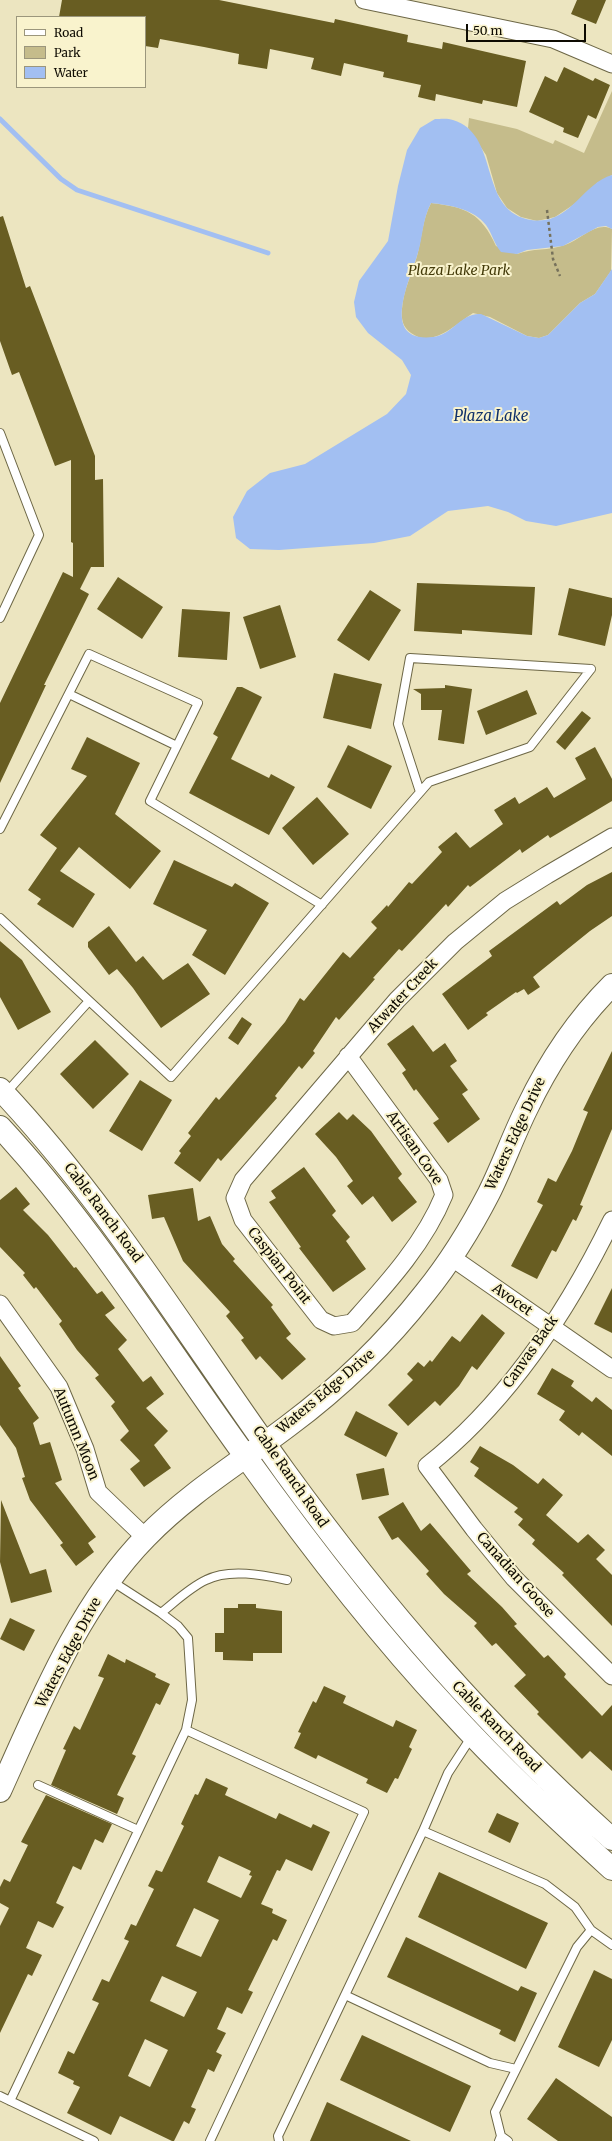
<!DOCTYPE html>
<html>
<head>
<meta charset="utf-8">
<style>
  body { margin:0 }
  #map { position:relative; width:612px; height:2141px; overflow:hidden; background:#ece5c0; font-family:Merriweather,serif }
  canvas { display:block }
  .legend { position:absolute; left:16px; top:16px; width:130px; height:72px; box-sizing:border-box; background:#f9f3cd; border:1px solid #9b967c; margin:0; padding:5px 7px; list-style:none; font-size:12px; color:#0e0b02 }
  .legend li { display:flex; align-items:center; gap:8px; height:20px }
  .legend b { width:20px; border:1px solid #9b967c }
  .scale { position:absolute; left:466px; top:24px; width:120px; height:18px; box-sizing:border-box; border:2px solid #0e0b02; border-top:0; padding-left:5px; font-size:12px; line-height:14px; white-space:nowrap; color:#0e0b02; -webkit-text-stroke:3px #f9f3cd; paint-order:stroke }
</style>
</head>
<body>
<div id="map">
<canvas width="612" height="2141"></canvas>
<ul class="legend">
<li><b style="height:5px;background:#fff"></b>Road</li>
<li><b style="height:11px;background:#c5bc8b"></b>Park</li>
<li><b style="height:11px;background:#a2bff2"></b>Water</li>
</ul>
<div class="scale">50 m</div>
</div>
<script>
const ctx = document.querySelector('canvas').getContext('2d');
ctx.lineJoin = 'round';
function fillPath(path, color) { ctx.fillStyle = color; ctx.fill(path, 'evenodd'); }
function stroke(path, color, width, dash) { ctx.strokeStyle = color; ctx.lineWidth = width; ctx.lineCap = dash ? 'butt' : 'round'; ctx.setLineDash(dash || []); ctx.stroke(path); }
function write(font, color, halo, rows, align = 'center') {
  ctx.font = font + ' Merriweather,serif'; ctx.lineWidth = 4; ctx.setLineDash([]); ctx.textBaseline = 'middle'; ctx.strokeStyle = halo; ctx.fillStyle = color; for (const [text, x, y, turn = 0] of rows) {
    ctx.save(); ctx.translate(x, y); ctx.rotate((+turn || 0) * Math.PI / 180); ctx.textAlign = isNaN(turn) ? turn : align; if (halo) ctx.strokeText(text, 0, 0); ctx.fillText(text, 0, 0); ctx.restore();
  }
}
fillPath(new Path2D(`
  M612 91V175L597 183 579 201 555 217 537 221 521 217 507 208 497 193 486 155 468 128 469 118 517 129 553 144 555 140 584 153Z
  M431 203C466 207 481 213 496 246L517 254C532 248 549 251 565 245 580 240 596 221 612 229L611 271 595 294 580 303 548 335 539 338 527 336 490 317 473 313C456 324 432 349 411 333 403 327 401 320 402 309 403 291 412 274 417 256 422 238 422 220 431 203Z`), '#c5bc8b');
fillPath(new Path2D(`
  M435 119C440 119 448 118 453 120 499 134 479 203 523 218 568 232 580 184 612 175V229L606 226 598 227 563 246 527 250 517 254 501 252C494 244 492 233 486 225 474 209 449 205 431 203 422 220 423 238 417 256 409 282 380 343 433 337 452 335 462 312 481 314L527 336 539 338 548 335 580 303 595 294 612 269V513L556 526 526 521 508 512 488 506 448 511 410 536 374 543 279 550 250 549 236 538 233 517 247 491 270 473 305 464 387 414 406 394 411 375 402 360 368 333 356 317 354 302 359 281 388 241 398 186 407 150 420 128Z`), '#a2bff2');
stroke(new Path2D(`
  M0 119 61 179 77 190 268 253`), '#a2bff2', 5);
fillPath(new Path2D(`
  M62 0H219L334 23 335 19 408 35 407 42 442 49 443 42 526 61 517 107 483 100 482 104 436 94 435 101 418 97 421 85 383 77 384 72 344 63 341 76 311 69 314 58 270 49 267 69 238 64 239 54 204 47 160 39 158 48 145 46V17H59Z
  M577 0H606L596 24 571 14Z
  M564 67 593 81 595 78 610 85 596 119 588 115 578 138 563 132 564 128 529 112 545 76 557 82Z
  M3 216 26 288 30 286 95 456V480L103 479 104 567H91L80 589 89 594 44 685H46L0 783V703L63 572 73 577V543L71 542V460L55 466 19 372 12 375 0 341V217Z
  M118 577 163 607 142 639 97 609Z
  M417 583 535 587 532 635 462 630V634L414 631Z
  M569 588 612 598V615L605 646 558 635Z
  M370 590 401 610 369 661 337 640Z
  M280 605 296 657 260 669 243 617Z
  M182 609 230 612 227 660 178 657Z
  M334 673 382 684 371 729 323 718Z
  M445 685 472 689 464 744 438 740 442 710H421V694L413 689 445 688Z
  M237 687H242L262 697 231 759 269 778 271 774 295 787 269 835 189 793 218 737 213 734Z
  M527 690 537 714 486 735 477 711Z
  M582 711 591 718 565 750 556 742Z
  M87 737 140 763 115 814 161 851 130 889 79 847 60 871 95 894 73 928 37 904 41 899 28 890 57 848 40 835 87 776 71 769Z
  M348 745 392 766 371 809 327 787Z
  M595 747 612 779V801L550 838 548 835 522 853 520 849 470 887 468 885 448 907 446 904 402 951 399 949 373 978 375 979 339 1020 336 1017 313 1051 315 1053 302 1069 299 1066 275 1096 277 1098 221 1161 218 1158 200 1182 174 1163 181 1153 179 1151 191 1136 188 1133 216 1097 219 1100 285 1022 300 998 304 1001 343 952 350 958 377 928 371 922 387 905 388 907 409 882 412 884 442 852 438 847 456 832 470 848 503 824 494 810 515 797 519 804 547 787 554 798 586 779 575 758Z
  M317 797 349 834 313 865 282 828Z
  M174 860 232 887 235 883 269 903 225 975 192 955 207 930 153 904Z
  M612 872V916L590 931 533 977 540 987 528 995 524 989 517 993 516 992 486 1013 488 1015 468 1030 442 994 492 956 489 951 557 901 560 905 587 885Z
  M109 926 136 962 143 956 163 980 188 963 210 994 161 1028 133 988 117 969 109 975 88 947V942Z
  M0 941 22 960 51 1012 18 1030 0 997Z
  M242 1017 252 1024 238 1045 228 1038Z
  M413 1025 433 1052 445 1043 457 1061 450 1066 468 1090 462 1094 480 1119 448 1143 433 1123 439 1119 416 1089 414 1091 402 1073 406 1070 387 1044Z
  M95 1040 129 1074 93 1109 60 1074Z
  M612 1051V1129L580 1205 583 1206 576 1221 573 1219 556 1252 552 1250 537 1279 511 1266 543 1205 537 1202 548 1178 556 1182 572 1151 588 1112 583 1110Z
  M140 1080 172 1100 142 1151 109 1131Z
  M339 1112 347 1120 353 1114 371 1131 402 1174 398 1178 417 1202 392 1222 373 1196 362 1205 347 1186 353 1181 336 1157 315 1134Z
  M304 1167 336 1211 332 1215 350 1237 346 1241 366 1269 333 1292 299 1248 301 1247 269 1202 276 1198 271 1191Z
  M16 1187 30 1204 23 1210 48 1235 74 1268 76 1267 97 1294 102 1291 115 1308 105 1315 127 1340 118 1349 143 1382 151 1376 164 1394 146 1408 168 1431 154 1445 171 1468 144 1487 130 1469 140 1461 120 1440 129 1431 111 1406 115 1402 95 1378 99 1375 77 1350 59 1324 62 1321 36 1287 34 1289 23 1275 25 1273 0 1247V1200Z
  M193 1188 198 1221 210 1216 222 1244 235 1259 233 1261 273 1305 271 1307 291 1334 286 1338 306 1359 282 1380 260 1356 256 1360 241 1340 244 1338 226 1316 230 1312 183 1261 164 1217 152 1219 148 1195Z
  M612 1288V1333L594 1324Z
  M482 1314 505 1333 477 1370 472 1366 459 1386 440 1406 435 1401 408 1426 388 1405 413 1380 407 1374 418 1362 424 1367 430 1360 432 1362 452 1336 460 1342Z
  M0 1356 21 1386 18 1388 39 1418 33 1423 40 1445 50 1442 62 1480 55 1483 96 1537 88 1543 94 1552 76 1566 60 1545 63 1543 30 1500 22 1478 25 1477 16 1448 0 1425Z
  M552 1368 574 1381 571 1386 592 1402 596 1397 612 1410V1456L582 1432 579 1436 559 1420 565 1411 537 1394Z
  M356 1411 398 1433 386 1457 344 1435Z
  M480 1446 513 1465 538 1484 543 1478 563 1495 546 1515 578 1543 588 1534 605 1550 596 1559 612 1575V1626L562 1575 564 1573 532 1544 535 1540 518 1525 523 1519 514 1512 518 1508 474 1476 479 1468 470 1462Z
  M384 1468 389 1495 362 1500 356 1474Z
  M1 1500 30 1574 46 1569 52 1592 11 1603 0 1562Z
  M403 1502 421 1531 430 1523 471 1571 467 1574 502 1607 517 1624 514 1626 544 1658 548 1655 566 1674 564 1677 602 1716 612 1705V1771L590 1751 582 1759 537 1714 539 1712 514 1686 526 1675 496 1643 492 1646 474 1626 477 1623 444 1594 426 1574 429 1571 398 1537 392 1540 378 1517Z
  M238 1604H256V1608L282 1611V1653H253V1661L223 1660V1652H215V1633H224V1608H238Z
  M10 1618 35 1630 24 1651 0 1639Z
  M108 1654 125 1663 126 1659 156 1674 155 1677 170 1684 160 1705 156 1703 132 1754 136 1756 117 1795 124 1798 117 1814 51 1785 66 1750 63 1749 74 1726 80 1730 104 1678 98 1676Z
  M324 1686 346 1696 343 1703 393 1727 396 1720 417 1730 409 1747 412 1749 398 1779 395 1778 387 1793 366 1783 368 1779 318 1755 316 1759 294 1748 301 1733 298 1732 313 1701 316 1703Z
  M206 1778 228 1788 225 1795 276 1819 279 1813 311 1828 313 1824 330 1832 312 1871 286 1859 280 1871 277 1870 261 1904 273 1909 272 1913 287 1920 277 1941 273 1939 248 1990 253 1992 242 2014 227 2007 217 2029 226 2033 216 2052 222 2055 214 2072 208 2069 191 2107 196 2109 189 2124 184 2121 174 2141H172L120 2116 111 2135 67 2113 80 2087 73 2084 74 2081 58 2073 68 2051 74 2054 99 2003 92 2000 102 1979 109 1982 129 1941 124 1939 131 1924 136 1926 154 1889 148 1886 156 1870 162 1872 184 1826 181 1824 195 1794 198 1795ZM219 1856 251 1871 249 1875 252 1876 241 1898 207 1882ZM194 1908 219 1920 201 1957 176 1946ZM162 1976 197 1992 184 2017 150 2001ZM145 2039 168 2050 150 2087 128 2076Z
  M46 1795 112 1824 103 1843 95 1839 81 1870 73 1866 56 1903 64 1907 53 1928 38 1921 26 1948 42 1955 32 1976 28 1974 0 2033V1926L9 1908 0 1903V1887L4 1879 10 1882 28 1845 21 1842Z
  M497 1813 519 1823 510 1843 488 1832Z
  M439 1872 548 1923 526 1969 418 1917Z
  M406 1937 518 1991 521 1986 537 1993 515 2042 499 2034 501 2030 387 1977Z
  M594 1970 612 1979V2040L599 2067 558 2047Z
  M362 2035 471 2086 450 2132 340 2080Z
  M556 2078 612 2117V2141H558L527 2119Z
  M327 2102 370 2122 411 2141H310Z`), '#685d22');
const lane = new Path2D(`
  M0 433 39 535 0 618
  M69 694 177 746
  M420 792 398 724 410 658 591 669
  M0 829 89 654 198 703 150 801 322 905
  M0 918 171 1077 429 782 530 747 591 669
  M5 1094 89 1001
  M161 1613C175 1602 189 1588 206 1580 229 1568 263 1575 287 1580
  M186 1730 364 1812 210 2141
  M38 1785 138 1830
  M423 1831 448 1773 472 1736
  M345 1995 490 2063 516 2069
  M0 2096 94 2141
  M10 2101 186 1730 192 1700 188 1638 178 1626 161 1613 110 1580
  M501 2136 495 2112 577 1947 591 1930
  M279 2141 278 2136 423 1831 545 1884 575 1907 591 1930 612 1945
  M499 2141 501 2136 508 2141`);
const street = new Path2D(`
  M364 0 553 39 612 64
  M348 1056 439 1180 444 1195C424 1244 386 1285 352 1323L334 1326 321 1320 243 1220 235 1198 243 1180 397 1000 455 942 505 901 547 875 612 837
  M612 1220C568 1310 507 1403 427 1466L474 1529 514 1578 612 1676
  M451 1257 612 1369
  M0 1304 59 1387 85 1449 98 1492 145 1537`);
const secondary = new Path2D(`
  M0 1089C111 1207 191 1342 285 1472 383 1607 487 1728 612 1839
  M0 1127C94 1228 165 1346 246 1457 309 1545 375 1631 449 1710 500 1766 556 1818 612 1869
  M0 1791C39 1705 79 1605 146 1537 189 1493 239 1463 288 1426 339 1388 386 1343 425 1293 450 1262 471 1228 489 1193 503 1165 513 1136 527 1108 549 1062 576 1021 612 985`);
stroke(lane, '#6d6746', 10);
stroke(street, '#6d6746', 19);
stroke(secondary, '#6d6746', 24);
stroke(new Path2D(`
  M547 210 553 259 560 276`), '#76715b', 2.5, [3, 3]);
stroke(lane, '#fff', 8);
stroke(street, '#fff', 17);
stroke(secondary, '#fff', 22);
write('italic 14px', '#433a09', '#f9f3cd', [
  ["Plaza Lake Park",459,271]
]);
write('14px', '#0e0b02', '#f9f3cd', [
  ["Atwater Creek",403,996,-47],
  ["Waters Edge Drive",516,1134,-65],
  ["Artisan Cove",414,1148,55],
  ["Cable Ranch Road",103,1213,53],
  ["Caspian Point",279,1266,52],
  ["Avocet",512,1300,35],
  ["Canvas Back",531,1352,-55],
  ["Waters Edge Drive",326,1392,-40],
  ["Autumn Moon",76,1434,68],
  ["Cable Ranch Road",290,1477,55],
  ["Canadian Goose",515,1575,48],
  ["Waters Edge Drive",69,1653,-62],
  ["Cable Ranch Road",496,1727,46]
]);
write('italic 15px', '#0f306a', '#f9f3cd', [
  ["Plaza Lake",491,417]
]);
</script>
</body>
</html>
